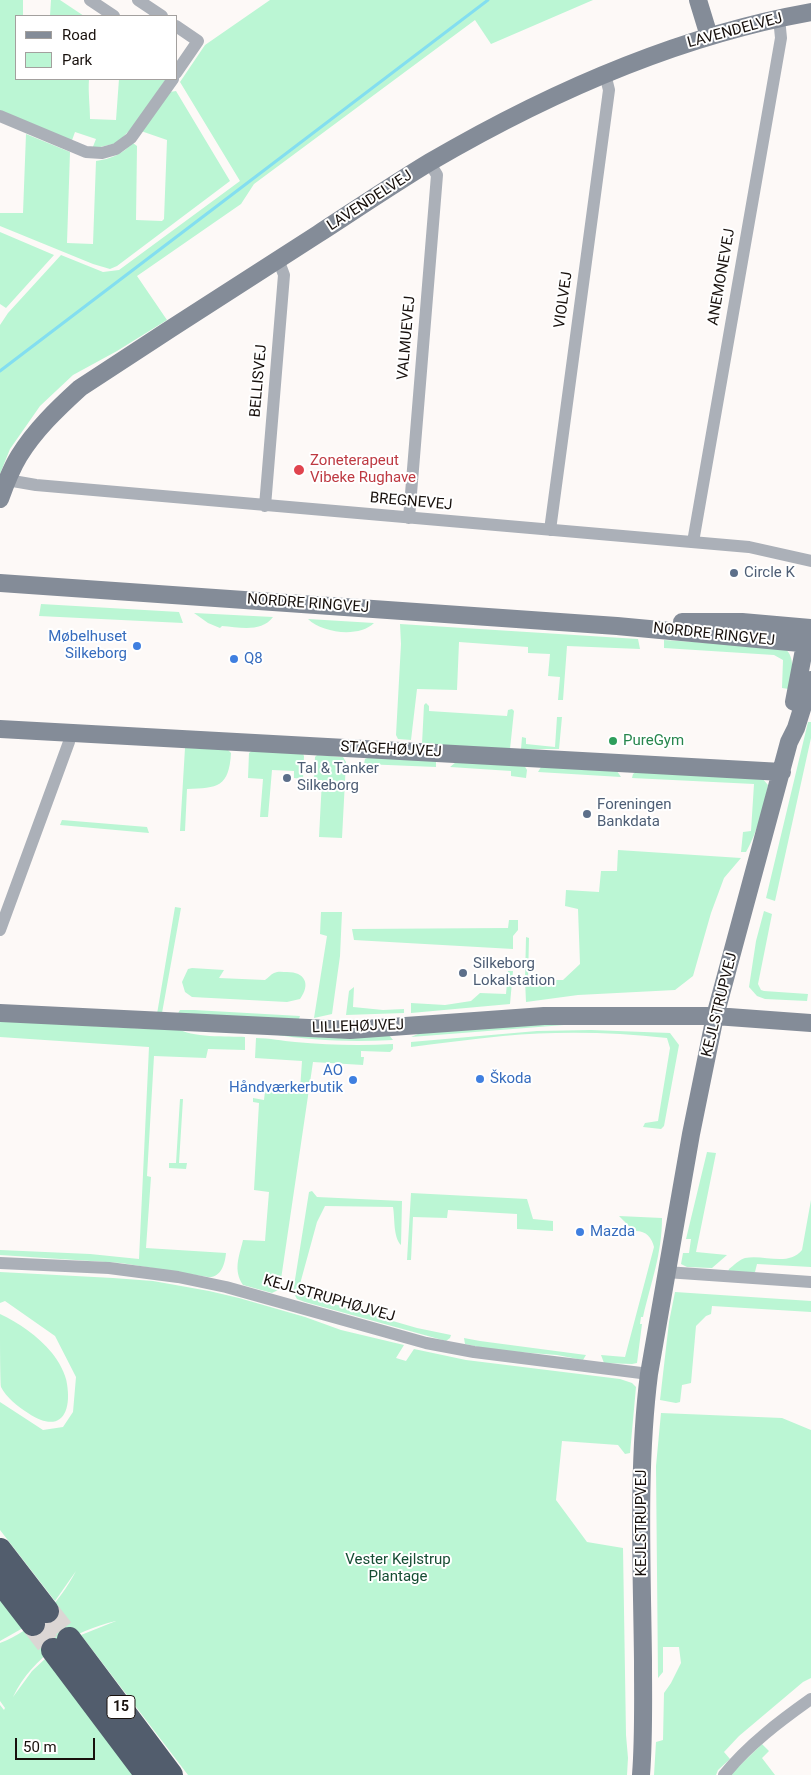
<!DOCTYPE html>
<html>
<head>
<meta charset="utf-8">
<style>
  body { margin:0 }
  #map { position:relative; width:811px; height:1775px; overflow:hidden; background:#fdf9f7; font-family:Roboto,sans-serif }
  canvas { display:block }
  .legend { position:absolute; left:15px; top:15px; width:162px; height:65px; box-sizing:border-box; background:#fff; border:1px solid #a3a09e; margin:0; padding:6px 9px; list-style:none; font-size:15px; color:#18110d }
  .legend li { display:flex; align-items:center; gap:10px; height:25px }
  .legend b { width:25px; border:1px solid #a3a09e }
  .scale { position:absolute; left:15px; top:1738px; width:80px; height:22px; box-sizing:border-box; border:2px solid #18110d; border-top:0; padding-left:6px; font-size:15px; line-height:18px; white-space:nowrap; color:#18110d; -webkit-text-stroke:4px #fff; paint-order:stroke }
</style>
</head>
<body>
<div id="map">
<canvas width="811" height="1775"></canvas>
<ul class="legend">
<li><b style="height:6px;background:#848c98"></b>Road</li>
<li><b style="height:14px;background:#bbf6d4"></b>Park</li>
</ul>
<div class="scale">50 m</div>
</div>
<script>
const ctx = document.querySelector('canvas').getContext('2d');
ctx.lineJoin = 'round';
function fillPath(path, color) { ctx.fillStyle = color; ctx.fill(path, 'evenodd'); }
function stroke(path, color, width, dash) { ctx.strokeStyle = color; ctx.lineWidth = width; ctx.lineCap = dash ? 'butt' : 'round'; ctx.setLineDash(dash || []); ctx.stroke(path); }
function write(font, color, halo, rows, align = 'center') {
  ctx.font = font + ' Roboto,sans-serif'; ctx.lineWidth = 4; ctx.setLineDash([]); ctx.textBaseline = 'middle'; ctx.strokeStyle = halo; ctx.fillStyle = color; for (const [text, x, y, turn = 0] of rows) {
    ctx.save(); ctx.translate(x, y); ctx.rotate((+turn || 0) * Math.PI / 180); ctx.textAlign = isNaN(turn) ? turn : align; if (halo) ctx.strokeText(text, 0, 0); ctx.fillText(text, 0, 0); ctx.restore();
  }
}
fillPath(new Path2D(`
  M0 0H23V16H16V79H89C88 93 90 105 90 119L116 120 119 79H166L132 128 117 143 92 149 96 139 75 132 71 143 0 113Z
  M51 0H60L84 16H50Z
  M270 0H593L491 44 475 20 254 184 241 204 137 276 167 320 117 351 73 375 40 406 10 449 0 474V325L8 313 61 255 103 272 119 270 240 181 180 82 205 45Z
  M176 91 230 181 117 266 110 269 93 264 0 226V213H23L26 134 70 152 67 243 93 244 96 161C111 159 122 154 133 143L137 146 136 220 162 221 164 219 167 140 141 131 170 92Z
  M0 232 54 255 6 308 0 304Z
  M41 604 179 612 183 623 39 616Z
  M194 613 273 617C261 633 239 627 222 626L220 628 208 623Z
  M308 619 374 623C359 638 322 633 308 619Z
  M400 624 638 639 640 649 567 646 563 700H558L560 677 548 676 550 654 528 653V647L459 642 457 690 417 689 411 740 398 739 396 735 401 644Z
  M664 640 784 648C797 657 791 676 789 689L782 688 783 660 774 655 664 648Z
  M426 703 429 706V711L507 716 508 710 512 709 514 711 510 749 422 744 424 705Z
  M557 717H562L559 749H521L522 737 526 738V744L555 747Z
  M808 722H811V738L775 901 766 898Z
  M185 748 227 749 231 753C229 787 218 788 187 789L185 831H180Z
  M252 751 303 754 304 756 303 779 294 778V771L272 770 268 817H260L263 779 248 778 249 753Z
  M317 755 343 757 346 762 342 838 319 837 322 780H314L315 757Z
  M369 757 434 760 436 762V767L364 764 365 759Z
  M456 762 524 765 527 770 526 778 511 776V771L450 767Z
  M541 767 617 771 621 777 538 772Z
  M637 771 762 778 768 785C764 806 757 833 746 852H741L743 832 751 831 754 784 632 778 633 774Z
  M62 820 147 827 149 833 60 825Z
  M618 850 741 858 724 878 711 913 693 976 675 990 578 995 526 1002 525 980 526 937 529 938 528 980H563L580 964 578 909 565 906 566 890 599 892 601 871H617Z
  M175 907 181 908 162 1013 157 1014Z
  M764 911 772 914 758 984 761 990 764 991 808 994 807 1001 765 999 757 996 749 987 756 941Z
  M321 912H342L340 956 332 1014 314 1018 327 936 320 934Z
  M509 920H518V930L513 936V949L354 940 352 929 508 928Z
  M192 968 224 970 219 978 265 980C268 978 271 974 274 973 278 971 283 972 287 972 305 972 311 984 300 999L287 1002 192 997 185 992 182 982 188 969Z
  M508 971H513L510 1004 411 1013V1003L445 1005 471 1001 480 993 506 994Z
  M354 987 353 1007 383 1010 404 1009V1013L346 1015 349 991Z
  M180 1010H194L300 1016 299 1019 177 1015Z
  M0 1021 149 1029 178 1028C189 1038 229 1036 245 1037V1050L208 1049 206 1058 154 1056 147 1176 151 1177 146 1248 226 1253C225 1264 221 1278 208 1277L121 1263 0 1255V1250L90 1254 139 1259 149 1047 0 1037Z
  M540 1021 564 1025 411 1037 425 1031Z
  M591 1030 670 1033 679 1045 664 1126 661 1129 643 1127 645 1123 658 1121 670 1048 667 1038C612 1032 557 1031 503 1036 472 1039 442 1043 411 1047V1042L537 1031Z
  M272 1034 389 1035 393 1040C352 1042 312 1041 272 1034Z
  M256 1038C270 1038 282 1041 295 1042 327 1045 360 1046 393 1044V1049L390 1052 361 1051V1057H364L363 1065 313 1062 280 1286 278 1290 272 1293 243 1285C233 1270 239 1257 243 1240L265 1241 269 1192 254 1190 259 1103 253 1102V1098L264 1100 265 1091 253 1090V1087L300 1090 302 1061 255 1058Z
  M180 1099H183L179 1163H187L186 1169 169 1168V1163H176Z
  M707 1152 716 1153 696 1252 727 1255 712 1268 687 1267 681 1264 683 1253H689L691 1239H686Z
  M312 1191 317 1197 402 1201 401 1245C393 1237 395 1218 393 1207L325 1206 317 1222 300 1284 306 1296 417 1328 451 1335 450 1338 446 1341 305 1302 297 1299 293 1292 309 1192Z
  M411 1193 527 1199 533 1219 553 1221V1231L517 1229V1214L448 1210 447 1218 413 1217 411 1260H407Z
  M811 1200V1267L757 1264 755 1272H728L729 1269C733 1266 740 1259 745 1258 764 1254 788 1267 802 1250Z
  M619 1216 662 1218C662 1254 651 1282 643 1317H641L640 1324H642L637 1363 632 1364 604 1363 601 1355 625 1357 654 1247C652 1237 645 1230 634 1231Z
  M0 1272 113 1278 153 1281 209 1291 239 1298 305 1317 341 1330 404 1345 396 1358 406 1361 414 1349 466 1360 620 1379 632 1383 636 1387 630 1453 625 1454 618 1445 562 1441 556 1500 587 1542 623 1548 626 1735 628 1758 627 1775H188L81 1635 116 1621C73 1631 33 1656 13 1697L32 1671 46 1658 134 1775H0V1705L4 1710 5 1708 0 1701V1643C34 1630 59 1603 76 1571L55 1601 0 1530V1402L43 1430 63 1427 73 1412 76 1377 55 1336 5 1301 0 1303Z
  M675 1292 811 1301V1312L712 1306 711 1314 706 1316 696 1326 691 1383 682 1385 680 1402 676 1403 660 1400 669 1322Z
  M0 1314C19 1323 38 1336 52 1353 58 1360 66 1374 67 1384 72 1415 59 1434 28 1413 18 1407 6 1397 1 1387 0 1381 0 1325 0 1314Z
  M464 1338 480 1341 586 1355 583 1360 557 1355 493 1350 465 1344Z
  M661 1413 782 1418 811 1430V1678L803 1682 739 1736 724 1752 730 1759 718 1770 716 1775H654L656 1742 663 1740 664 1693 671 1683 681 1663 679 1647H663V1672L658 1678 656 1466Z
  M0 1599 23 1628 0 1641Z
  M762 1744 769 1751 762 1758 775 1775H730Z`), '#bbf6d4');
stroke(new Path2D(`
  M0 371 488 0`), '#83def0', 3);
stroke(new Path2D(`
  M47 1611 69 1639
  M33 1624 53 1650`), '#dbd6d4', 24, [24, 12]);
stroke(new Path2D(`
  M90 0 114 16
  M138 0 162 16
  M176 26 198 41 176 73
  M0 116 86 152 102 153 116 149 131 138 173 79
  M7 480 36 485 749 547 811 561
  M265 506 284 275 278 259
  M409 518 437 175 429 162
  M550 530 609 90 605 74
  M693 542 781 38 779 18
  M0 930 69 742V733
  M0 1263 109 1268 178 1277 226 1287 426 1343 474 1352 649 1374
  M666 1272 811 1282
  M724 1775C748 1745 780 1721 811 1699`), '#abb0b8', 12);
stroke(new Path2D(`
  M698 0 709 36
  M0 499C5 485 11 469 19 456 35 430 57 409 80 388 159 336 238 285 318 234 355 210 392 185 430 162 548 93 676 36 811 12
  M0 583 617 626 811 644
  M682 622H742L811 628
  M794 702 807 634
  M0 729 782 772
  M0 1013 350 1030 544 1016H715L811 1023
  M641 1775C644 1737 643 1699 643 1661 642 1566 637 1469 649 1374L691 1134 715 1016 789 742 796 728 811 680`), '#848c98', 18);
stroke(new Path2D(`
  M0 1550 47 1611
  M0 1581 33 1624
  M69 1639 171 1775
  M53 1650 147 1775`), '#525d6d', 24);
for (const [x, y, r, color] of [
  [299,470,6,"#e0444e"],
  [734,573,5,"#5c6f8a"],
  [137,646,5,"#3f7fe0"],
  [234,659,5,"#3f7fe0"],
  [613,741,5,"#2e9e5b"],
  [287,778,5,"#5c6f8a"],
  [587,814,5,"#5c6f8a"],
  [463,973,5,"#5c6f8a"],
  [480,1079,5,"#3f7fe0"],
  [353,1080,5,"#3f7fe0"],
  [580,1232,5,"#3f7fe0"]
]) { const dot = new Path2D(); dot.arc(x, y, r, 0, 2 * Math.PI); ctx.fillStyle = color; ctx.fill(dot); stroke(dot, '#fff', 2); }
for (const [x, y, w] of [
  [121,1707,28]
]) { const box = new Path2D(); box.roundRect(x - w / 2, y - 11.5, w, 23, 4); ctx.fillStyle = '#fff'; ctx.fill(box); stroke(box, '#18110d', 1); }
write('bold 14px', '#18110d', null, [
  ["15",121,1707]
]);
write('15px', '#18110d', '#fff', [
  ["LAVENDELVEJ",735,31,-15],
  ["LAVENDELVEJ",370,201,-33],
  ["ANEMONEVEJ",722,277,-80],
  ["VIOLVEJ",564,300,-82],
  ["VALMUEVEJ",407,338,-85],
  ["BELLISVEJ",259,381,-85],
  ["BREGNEVEJ",411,502,5],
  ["NORDRE RINGVEJ",308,604,4],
  ["NORDRE RINGVEJ",714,635,6],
  ["STAGEHØJVEJ",391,750,3],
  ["KEJLSTRUPVEJ",720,1005,-76],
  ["LILLEHØJVEJ",358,1027,-2],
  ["KEJLSTRUPHØJVEJ",329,1299,16],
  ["KEJLSTRUPVEJ",642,1523,-90]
]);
write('15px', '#be3a42', '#fff', [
  ["Zoneterapeut",310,461],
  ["Vibeke Rughave",310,478]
], 'left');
write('15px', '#4e5e75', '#fff', [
  ["Circle K",744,573],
  ["Tal & Tanker",297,769],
  ["Silkeborg",297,786],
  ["Foreningen",597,805],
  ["Bankdata",597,822],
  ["Silkeborg",473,964],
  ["Lokalstation",473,981]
], 'left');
write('15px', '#366cbe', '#fff', [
  ["Møbelhuset",127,637,"right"],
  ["Silkeborg",127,654,"right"],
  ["Q8",244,659],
  ["AO",343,1071,"right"],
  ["Håndværkerbutik",343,1088,"right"],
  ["Škoda",490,1079],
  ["Mazda",590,1232]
], 'left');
write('15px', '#27864d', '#fff', [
  ["PureGym",623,741]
], 'left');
write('15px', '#154d33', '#fff', [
  ["Vester Kejlstrup",398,1560],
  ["Plantage",398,1577]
]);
</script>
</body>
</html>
